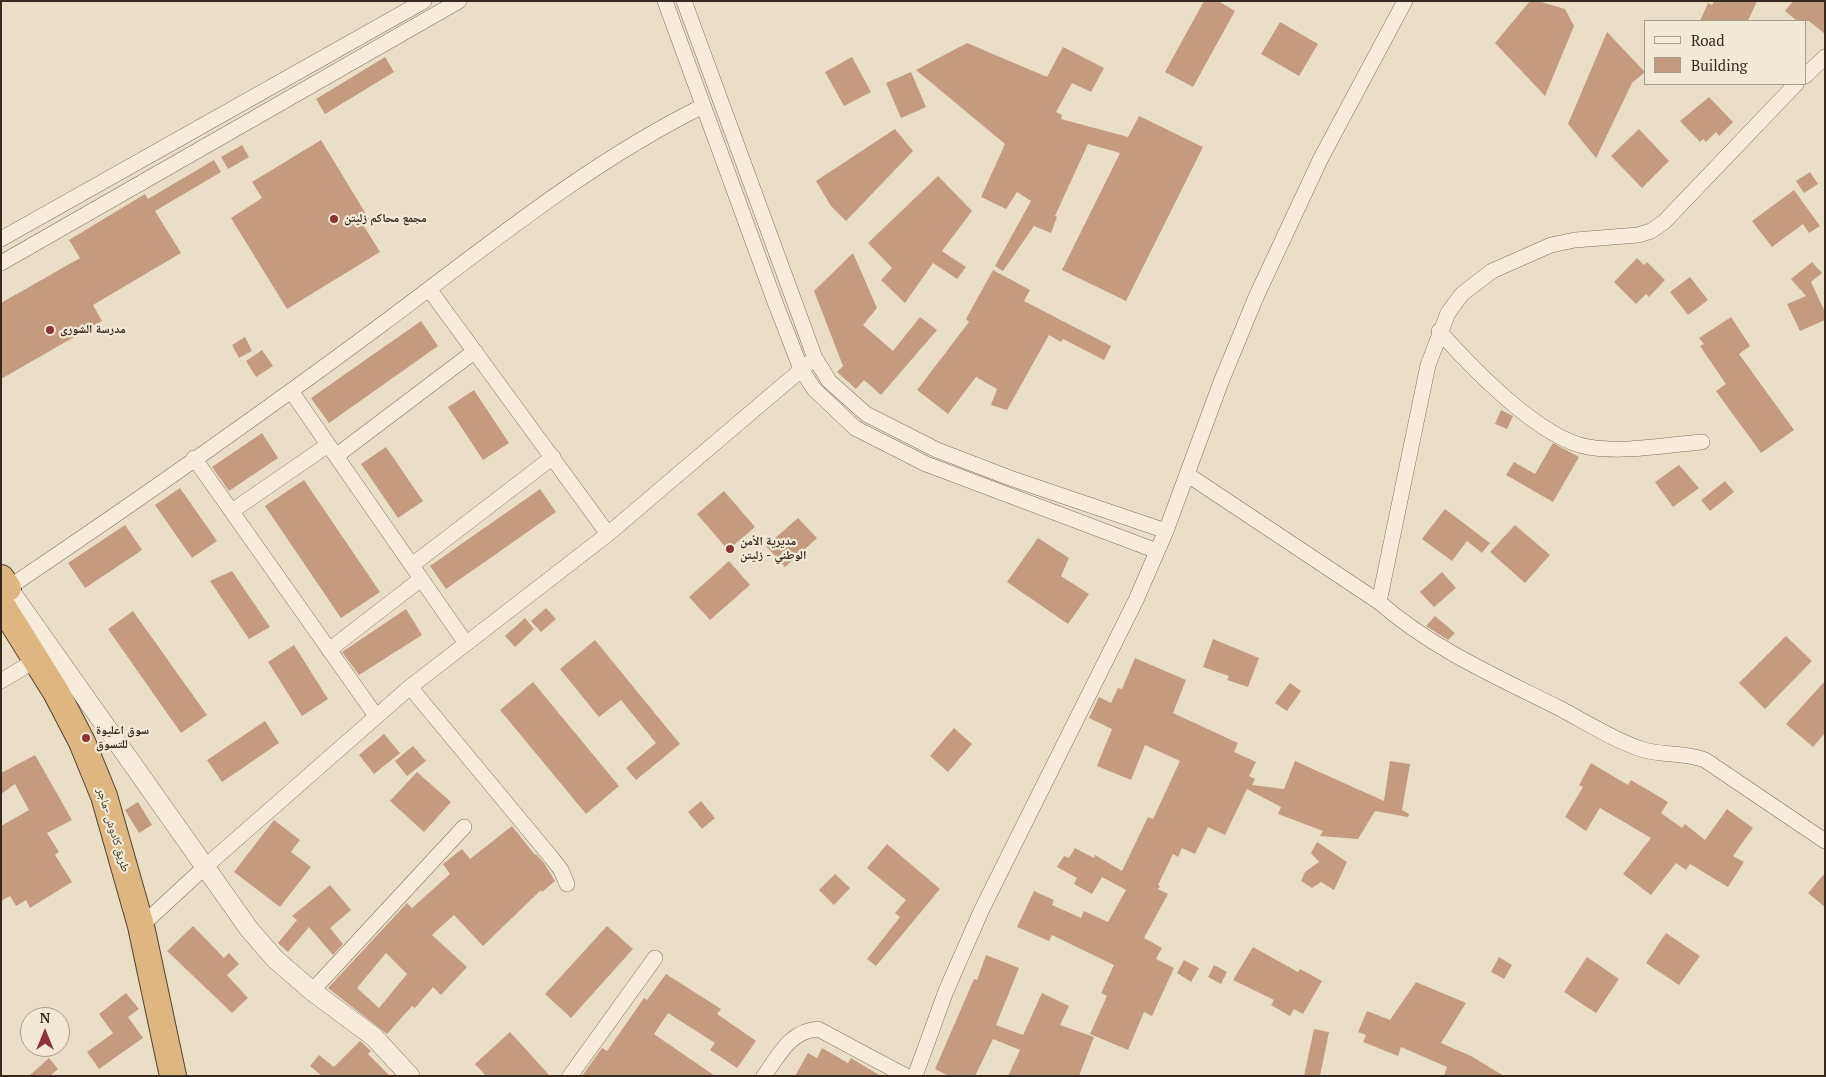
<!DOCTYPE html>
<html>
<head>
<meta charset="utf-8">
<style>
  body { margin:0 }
  #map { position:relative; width:1826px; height:1077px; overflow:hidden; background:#eadfc6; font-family:"PT Serif",serif }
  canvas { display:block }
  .frame { position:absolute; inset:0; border:2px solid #362a20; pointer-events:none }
  .legend { position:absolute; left:1644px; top:20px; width:162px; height:65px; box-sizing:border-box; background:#f2e9d5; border:1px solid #a79d8d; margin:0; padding:6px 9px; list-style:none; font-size:15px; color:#362a20 }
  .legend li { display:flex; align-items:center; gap:10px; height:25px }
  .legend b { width:25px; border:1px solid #a79d8d }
  .north { position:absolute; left:20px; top:1007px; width:50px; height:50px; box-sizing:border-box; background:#f2e9d5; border:1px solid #a79d8d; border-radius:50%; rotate:0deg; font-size:14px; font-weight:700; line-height:20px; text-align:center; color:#362a20 }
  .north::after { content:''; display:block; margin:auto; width:18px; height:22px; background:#8d3336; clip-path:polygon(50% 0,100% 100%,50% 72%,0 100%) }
</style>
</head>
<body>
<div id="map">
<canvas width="1826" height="1077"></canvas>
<div class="frame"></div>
<ul class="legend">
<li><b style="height:6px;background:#f6ecd9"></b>Road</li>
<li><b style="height:14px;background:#c59b80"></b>Building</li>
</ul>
<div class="north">N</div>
</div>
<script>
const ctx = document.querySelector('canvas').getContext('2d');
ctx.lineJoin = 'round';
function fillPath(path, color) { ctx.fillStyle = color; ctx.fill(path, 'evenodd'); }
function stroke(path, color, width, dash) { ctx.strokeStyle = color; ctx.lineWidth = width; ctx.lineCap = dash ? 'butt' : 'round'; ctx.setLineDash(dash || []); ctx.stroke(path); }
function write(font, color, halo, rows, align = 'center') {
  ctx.font = font + ' "PT Serif","Noto Naskh Arabic",serif'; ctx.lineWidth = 4.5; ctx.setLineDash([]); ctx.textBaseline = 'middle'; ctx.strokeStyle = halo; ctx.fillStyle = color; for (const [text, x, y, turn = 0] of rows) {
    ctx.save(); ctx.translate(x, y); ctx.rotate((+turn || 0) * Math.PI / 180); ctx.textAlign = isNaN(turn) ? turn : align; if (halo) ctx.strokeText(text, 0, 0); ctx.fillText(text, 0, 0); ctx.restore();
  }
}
fillPath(new Path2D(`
  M1204 1H1218L1235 11 1193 87 1165 72Z
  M1530 1H1538L1565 9 1574 26 1545 96 1495 43Z
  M1714 1H1757L1748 21H1700L1708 3 1712 5Z
  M1793 1H1825V34L1809 21H1797L1785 11Z
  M1280 22 1318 44 1299 76 1261 54Z
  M1607 32 1645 72 1632 83 1596 158 1568 124Z
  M967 43 1047 77 1063 47 1104 68 1091 92 1072 83 1056 112 1062 115 1061 119 1128 137 1139 116 1203 147 1126 301 1062 270 1120 153 1088 144 1055 216 1057 217 1051 233 1034 226 1003 271 995 266 1031 201 1017 192 1006 209 981 197 1005 144 916 70Z
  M385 57 394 72 325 114 316 99Z
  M852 57 871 92 844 106 825 72Z
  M911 72 926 107 901 118 886 83Z
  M1709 97 1733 122 1719 136 1716 132 1706 142 1703 139 1700 142 1680 121Z
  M895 129 913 151 846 221 831 206 816 181Z
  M1639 129 1669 161 1642 188 1611 156Z
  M321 140 369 219 362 223 380 252 287 309 231 218 262 198 252 182Z
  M242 145 249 157 228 169 221 157Z
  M214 160 221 172 155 211 181 253 93 305 102 321 1 379V303L80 258 69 240 145 194 148 199Z
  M1810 172 1818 184 1804 193 1796 181Z
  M938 176 972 211 942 251 966 267 957 279 933 263 905 303 881 280 892 268 868 243Z
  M1794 190 1820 226 1809 233 1803 224 1772 247 1752 221Z
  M853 253 877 308 863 325 893 351 920 317 937 330 881 395 864 380 856 389 837 372 843 366 814 291Z
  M1637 258 1644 265 1647 262 1665 280 1649 297 1646 294 1636 304 1614 282Z
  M1812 262 1822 273 1811 282 1825 312V320L1800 331 1787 304 1806 296 1791 279Z
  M993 270 1030 290 1024 301 1111 346 1104 360 1063 339 1061 342 1049 335 1007 410 991 405 997 389 976 377 948 414 917 390 969 322 966 319Z
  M1690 277 1708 300 1688 315 1670 292Z
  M1731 317 1750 346 1739 354 1794 430 1761 453 1716 391 1726 384 1700 346 1704 344 1699 338Z
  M421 321 438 346 329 423 311 398Z
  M245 337 252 351 239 358 232 345Z
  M262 350 273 366 256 377 246 361Z
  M474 390 509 443 483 460 448 407Z
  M1501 410 1513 416 1507 429 1495 424Z
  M262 433 278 458 229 491 212 467Z
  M1553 443 1579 457 1553 502 1506 475 1514 462 1535 474Z
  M386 447 423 501 398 518 361 464Z
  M1679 465 1699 488 1673 507 1655 482Z
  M304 480 380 592 341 618 265 506Z
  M1725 481 1734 492 1710 511 1701 500Z
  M180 488 217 541 192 558 155 505Z
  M540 489 556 512 446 589 430 566Z
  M724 491 755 527 728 550 697 514Z
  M1445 509 1490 543 1482 553 1467 541 1452 561 1422 539Z
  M798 518 817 538 785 567 766 546Z
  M125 525 142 550 85 588 68 563Z
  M1515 525 1550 555 1525 583 1490 552Z
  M1038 538 1069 558 1061 576 1089 594 1068 624 1007 582Z
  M729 561 750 585 710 620 689 597Z
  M232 571 270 627 249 639 210 581Z
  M1442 572 1456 588 1434 607 1420 592Z
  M546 608 556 619 541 632 531 621Z
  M406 609 422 635 359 675 342 652Z
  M133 611 207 715 181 733 108 629Z
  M1435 616 1455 633 1448 640 1426 626Z
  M525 618 534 629 515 647 505 636Z
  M1786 636 1812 661 1765 709 1739 683Z
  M1213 639 1259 658 1248 687 1227 680 1229 676 1203 667Z
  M595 640 680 744 636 780 626 768 656 743 621 700 599 717 560 669Z
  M294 645 328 699 302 716 268 662Z
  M1135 658 1186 680 1173 713 1238 743 1234 752 1256 762 1249 776 1255 779 1252 785 1284 789 1295 761 1384 801 1390 761 1410 764 1402 810 1409 814 1408 817 1375 811 1358 839 1320 836 1323 831 1278 814 1281 807 1247 789 1225 835 1208 827 1195 854 1182 848 1178 857 1173 854 1158 885 1160 886 1158 889 1168 894 1144 938 1162 948 1156 959 1174 968 1152 1016 1144 1012 1128 1050 1090 1034 1107 996 1101 993 1114 965 1052 935 1049 941 1017 927 1034 891 1054 900 1052 905 1081 918 1084 911 1108 922 1126 890 1102 877 1092 894 1074 884 1077 878 1057 867 1064 856 1069 858 1075 848 1094 858 1095 855 1122 871 1148 817 1153 819 1180 761 1145 745 1131 780 1097 766 1112 729 1089 718 1099 697 1111 703 1118 688 1122 689Z
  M1825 681V733L1813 747 1786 724Z
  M533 682 619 786 586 814 500 710Z
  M1290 683 1301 691 1287 711 1275 703Z
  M265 721 279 743 222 782 207 760Z
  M954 728 972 744 948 772 930 756Z
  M384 734 400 753 374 774 359 755Z
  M413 746 426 761 407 776 395 761Z
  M35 755 72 820 47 833 59 852 55 855 72 882 30 908 26 900 16 906 10 896 1 901V826L29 810 15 784 1 794V773Z
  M1591 763 1628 785 1631 780 1668 802 1661 813 1682 828 1685 824 1705 840 1727 809 1753 828 1733 856 1744 862 1728 887 1690 864 1686 870 1676 863 1651 895 1623 874 1651 838 1600 808 1586 831 1565 817 1583 787 1579 785Z
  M417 772 451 802 424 832 390 801Z
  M701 801 715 818 702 829 688 812Z
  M138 802 152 825 139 833 125 810Z
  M274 820 300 840 291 852 311 867 280 907 234 872Z
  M512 826 535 855 536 854 544 863 555 881 542 892 541 890 483 946 454 915 432 935 467 967 441 995 433 987 415 1008 412 1006 387 1034 328 988 407 903 412 908 450 874 443 864 462 849 470 859ZM386 953 407 974 379 1008 357 988Z
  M1317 842 1347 862 1334 890 1321 882 1312 888 1301 881 1305 872 1319 862 1311 853Z
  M887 844 940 889 876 966 867 959 900 917 895 913 906 900 867 868Z
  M1825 873V907L1808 893Z
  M835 874 850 888 834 905 819 890Z
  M330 885 351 910 330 928 343 944 333 955 309 927 288 952 278 943 297 920 292 916Z
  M193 926 224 958 229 953 239 964 227 975 248 998 232 1013 167 951Z
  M607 926 633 949 571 1018 545 994Z
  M1666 933 1700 956 1679 985 1646 963Z
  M1253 947 1298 972 1300 969 1322 981 1303 1014 1294 1009 1290 1016 1271 1005 1274 1000 1233 980Z
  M986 955 1019 968 996 1025 1023 1035 1042 993 1069 1006 1060 1025 1094 1037 1079 1076H1008L1020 1050 993 1039 975 1076H949L935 1069 974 979 977 980Z
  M1499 957 1512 965 1504 979 1491 972Z
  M1587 957 1619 979 1596 1013 1564 992Z
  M1184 960 1199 968 1191 982 1177 973Z
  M1214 965 1227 972 1221 984 1208 977Z
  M666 974 721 1009 717 1014 756 1041 737 1068 710 1050 715 1043 668 1013 654 1034 715 1076H582L602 1048 607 1051 644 998 647 1000Z
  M1416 982 1466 1003 1441 1043 1471 1056 1504 1076H1444L1447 1067 1401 1047 1398 1056 1363 1042 1366 1035 1358 1032 1367 1011 1390 1020Z
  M126 993 139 1009 128 1017 143 1038 99 1069 87 1052 113 1033 99 1014Z
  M1314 1029 1329 1032 1320 1076H1304Z
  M510 1032 550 1076H486L475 1064Z
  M360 1041 371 1051 368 1054 390 1076H322L310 1066 319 1055 334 1067Z
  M822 1048 848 1063 851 1058 881 1076H795L808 1053 817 1058Z
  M49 1058 58 1069 50 1076H29Z`), '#c59b80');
const minor = new Path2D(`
  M665 1 775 302 801 369 814 389 855 428 926 464 1157 551
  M684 1 815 358 829 381 866 414 937 450 1010 478 1166 531
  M1805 76 1825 57
  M1 239 424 1
  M1 263 459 1
  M429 289 608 534
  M1439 331C1471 367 1540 439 1588 447 1625 453 1664 445 1702 442
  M291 391 465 642
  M336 456 475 351
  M194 458 376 716
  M1188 475 1379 602C1431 648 1497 677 1559 708 1586 722 1613 740 1641 749 1662 756 1684 752 1705 760L1825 841
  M232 511 328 445
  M412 565 553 457
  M2 592C130 506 257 417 381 325 485 248 586 164 703 106
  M1379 602 1428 365 1448 313 1462 294 1492 271 1551 245 1575 240 1638 235 1651 231 1664 222 1796 84
  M329 650 421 579
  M1 681 36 660
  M410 687 551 857 561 870 567 884
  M141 926 206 866 410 687 608 534 815 358
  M312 991 464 827
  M570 1076 655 958
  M764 1076C779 1055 790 1031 818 1029L906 1076
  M915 1076 946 991 982 909 1136 600 1166 531 1221 382 1256 297 1321 158 1405 1`);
const tertiary = new Path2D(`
  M8 588 249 929 275 959 312 991 374 1037 410 1076`);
const trunk = new Path2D(`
  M1 578 8 588
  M1 604 56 692 82 742 104 796 141 926 173 1076`);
stroke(minor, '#84715e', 16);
stroke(tertiary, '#84715e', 20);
stroke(trunk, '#524031', 28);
stroke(minor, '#f6ecd9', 15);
stroke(tertiary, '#f6ecd9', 19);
stroke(trunk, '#deb680', 26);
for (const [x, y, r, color] of [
  [334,219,5,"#8d3336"],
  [50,330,5,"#8d3336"],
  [730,549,5,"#8d3336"],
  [86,738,5,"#8d3336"]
]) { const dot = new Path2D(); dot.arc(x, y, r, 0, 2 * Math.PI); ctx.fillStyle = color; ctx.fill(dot); stroke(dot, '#f2e9d5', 2); }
write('bold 12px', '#362a20', '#f2e9d5', [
  ["مجمع محاكم زليتن",344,219],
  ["مدرسة الشورى",60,330],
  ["مديرية الأمن",740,542],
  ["الوطني - زليتن",740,556],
  ["سوق اعليوة",96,731],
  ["للتسوق",96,745]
], 'left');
write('12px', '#362a20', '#f2e9d5', [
  ["طريق كادوش -ماجر",113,830,73]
]);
</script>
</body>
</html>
